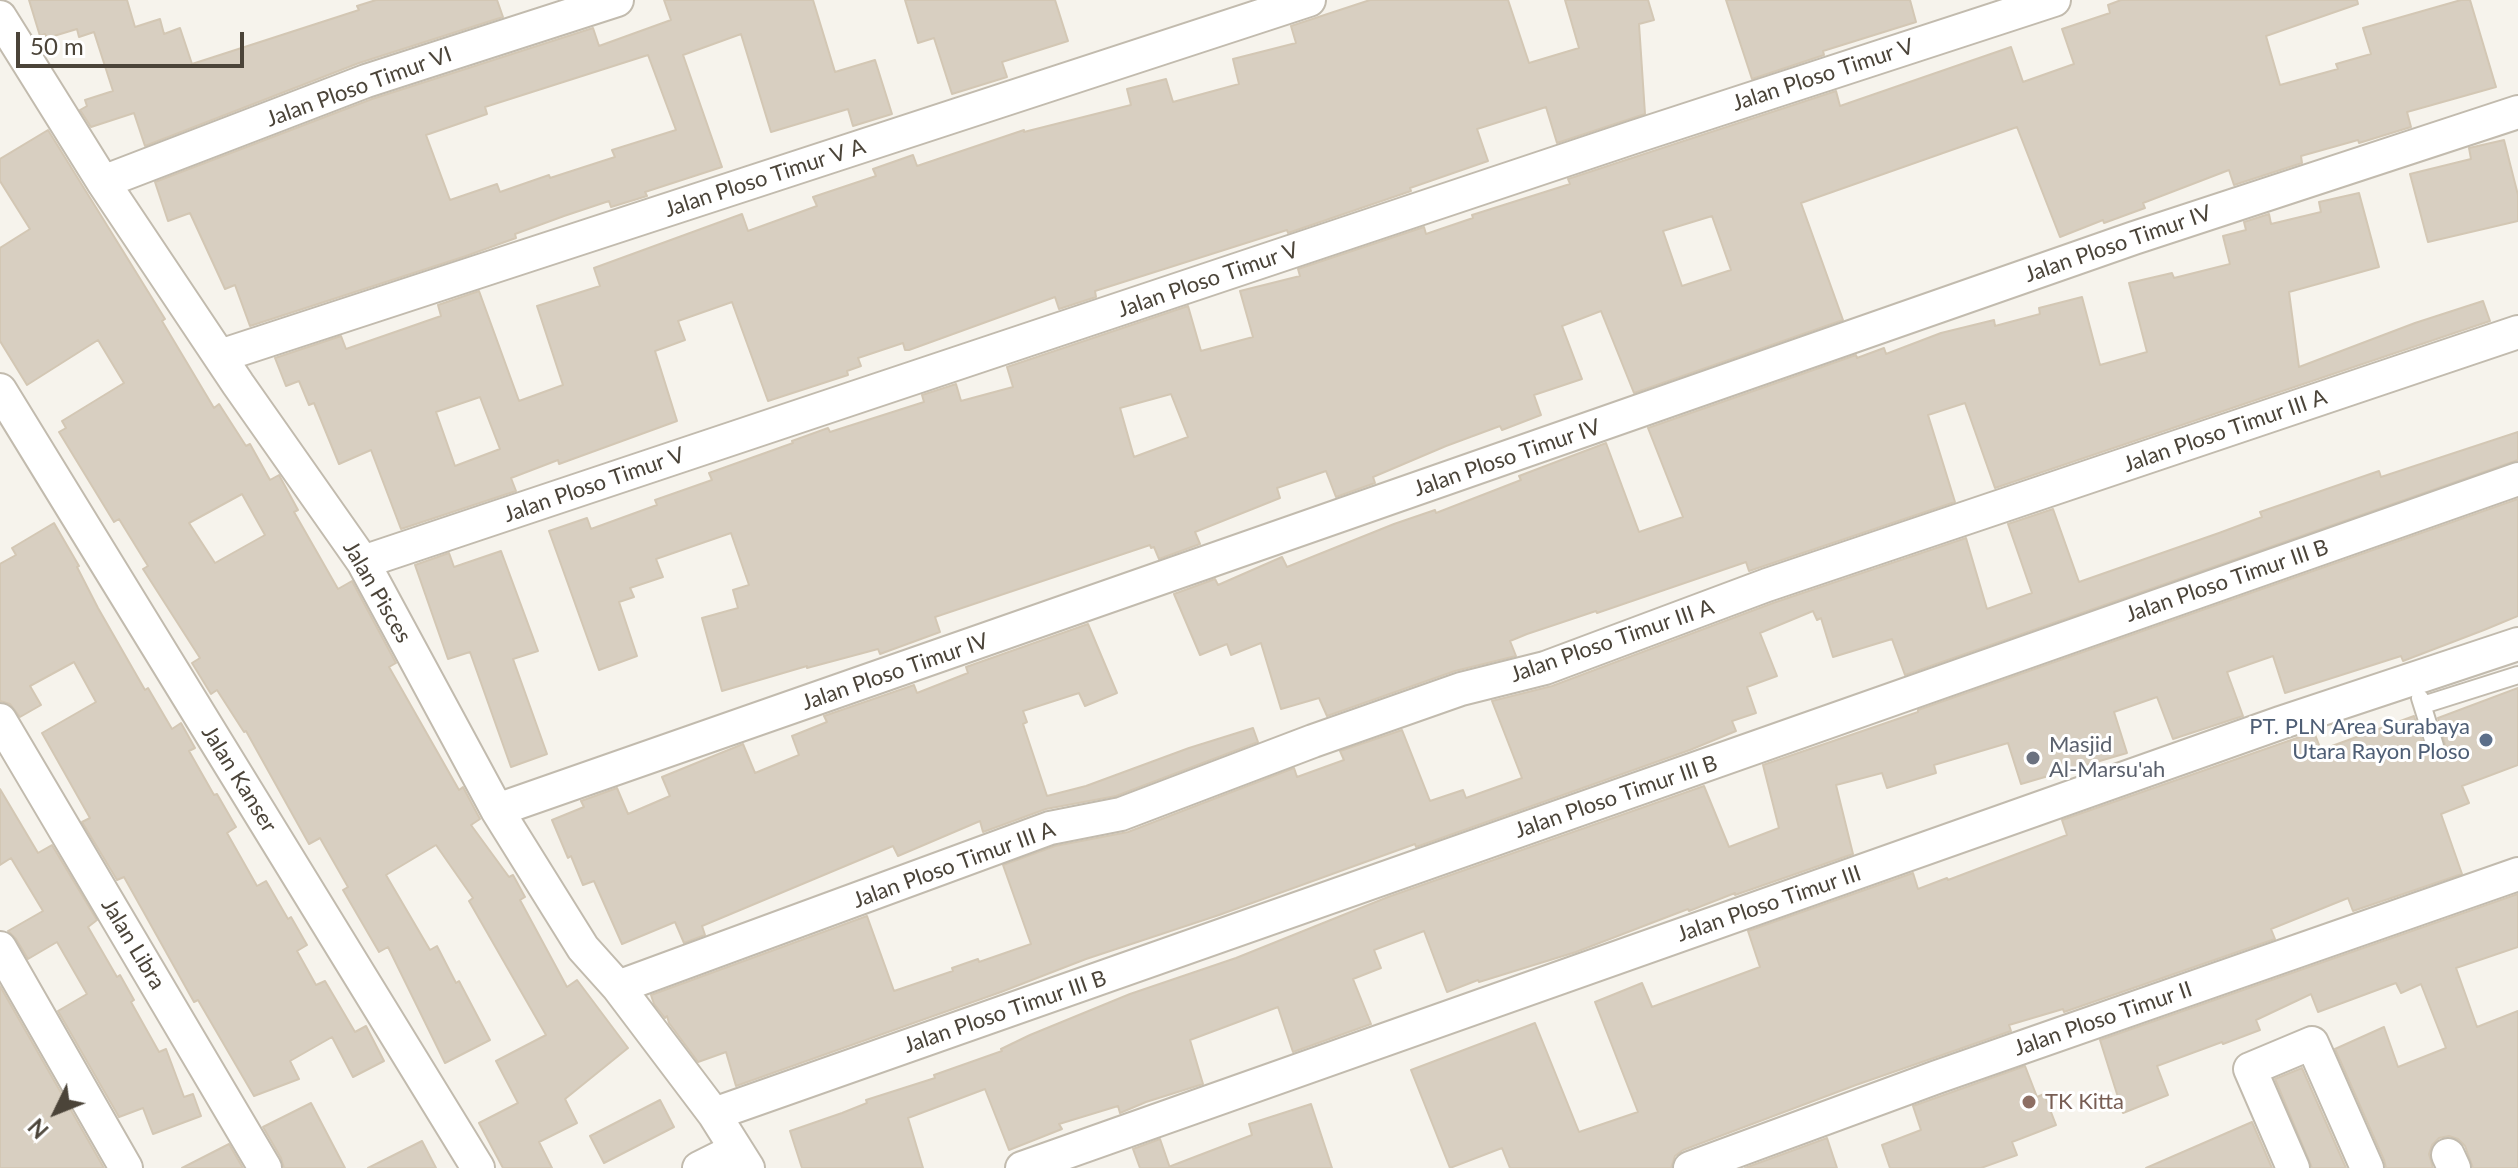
<!DOCTYPE html>
<html>
<head>
<meta charset="utf-8">
<style>
  body { margin:0 }
  #map { position:relative; width:2518px; height:1168px; overflow:hidden; background:#f6f3ec; font-family:Lato,sans-serif }
  canvas { display:block }
  .north { position:absolute; left:16px; top:1072px; width:80px; height:80px; -webkit-text-stroke:6px #fff; paint-order:stroke; rotate:227deg; font-size:22px; font-weight:700; line-height:32px; text-align:center; color:#4b4439 }
  .north::after { content:''; display:block; margin:auto; width:28px; height:36px; background:#4b4439; clip-path:polygon(50% 0,100% 100%,50% 72%,0 100%) }
  .scale { position:absolute; left:16px; top:32px; width:228px; height:36px; box-sizing:border-box; border:4px solid #4b4439; border-top:0; padding-left:10px; font-size:24px; line-height:28px; white-space:nowrap; color:#4b4439; -webkit-text-stroke:6px #fff; paint-order:stroke }
</style>
</head>
<body>
<div id="map">
<canvas width="2518" height="1168"></canvas>
<div class="north">N</div>
<div class="scale">50 m</div>
</div>
<script>
const ctx = document.querySelector('canvas').getContext('2d');
ctx.lineJoin = 'round';
function fillPath(path, color) { ctx.fillStyle = color; ctx.fill(path, 'evenodd'); }
function stroke(path, color, width, dash) { ctx.strokeStyle = color; ctx.lineWidth = width; ctx.lineCap = dash ? 'butt' : 'round'; ctx.setLineDash(dash || []); ctx.stroke(path); }
function write(font, color, halo, rows, align = 'center') {
  ctx.font = font + ' Lato,sans-serif'; ctx.lineWidth = 6; ctx.setLineDash([]); ctx.textBaseline = 'middle'; ctx.strokeStyle = halo; ctx.fillStyle = color; for (const [text, x, y, turn = 0] of rows) {
    ctx.save(); ctx.translate(x, y); ctx.rotate((+turn || 0) * Math.PI / 180); ctx.textAlign = isNaN(turn) ? turn : align; if (halo) ctx.strokeText(text, 0, 0); ctx.fillText(text, 0, 0); ctx.restore();
  }
}
const building = new Path2D(`
  M29 0H127L135 27 160 19 164 34 180 28 192 64 359 10 357 6 376 0H497L503 17 359 63 145 146 134 113 91 127 80 110 87 106 85 100 113 91 94 32 79 37 77 29 47 38 45 34 40 36Z
  M664 0H813L835 72 875 60 892 114 853 126 848 109 771 132 741 34 683 55 722 167 645 192 647 196 611 207 609 201 564 216 515 234 516 238 466 256 250 326 235 285 225 289 190 213 168 221 155 182 372 99 593 28 599 46 671 20ZM648 55 676 130 612 150 615 157 550 178 549 175 500 192 497 184 450 200 426 135 487 114 485 107Z
  M905 0H1055L1068 41 1002 62 1007 77 952 94 934 38 918 43Z
  M1370 0H1508L1529 63 1579 48 1565 0H1648L1654 20 1639 24 1645 114 1557 143 1546 107 1477 129 1488 161 1410 188 1411 191 1288 233 1287 230 1095 291 1096 297 1059 309 1055 297 909 350H905L903 343 858 358 861 366 847 371 848 375 768 401 732 302 678 321 685 340 655 351 677 421 559 464 558 460 511 478 516 491 401 529 371 450 339 464 314 403 309 405 299 381 286 386 275 358 341 336 346 349 441 316 438 305 479 291 519 401 563 385 537 306 600 286 594 268 742 214 748 231 817 206 813 197 876 176 873 169 913 155 917 166 1024 130V132L1131 105 1127 89 1166 79 1173 102 1239 84 1233 59 1296 43 1291 26ZM480 397 500 449 455 466 436 412Z
  M1726 0H1910L1916 22 1823 51 1824 55 1752 79Z
  M2121 0H2357L2358 4 2266 36 2280 85 2338 69 2336 64 2371 54 2363 28 2461 0H2470L2496 87 2407 112 2411 127 2359 143 2358 140 2301 156 2302 163 2234 185 2229 170 2143 203 2145 208 2104 223 2103 220 2060 237 2017 127 1801 203 1843 320 1634 393 1601 311 1562 326 1582 379 1534 395 1541 415 1502 430 1500 426 1446 446 1373 477 1375 483 1336 497 1326 471 1277 488 1280 498 1195 532 1200 544 1159 559 1154 547 1151 548 1150 545 935 617 940 632 880 654 878 649 807 668V666L722 691 702 618 738 608 733 590 749 585 731 533 656 559 663 577 630 588 634 597 619 602 637 656 599 670 549 531 587 518 591 529 657 505 655 500 712 480 709 473 793 443 792 441 828 428 830 432 924 402 922 395 956 384 961 401 1013 387 1007 367 1188 306 1201 351 1253 337 1240 291 1300 276 1298 269 1424 227 1426 234 1473 218 1472 215 1570 184 1568 179 1836 91 1840 106 2011 47 2023 82 2074 64 2062 29 2110 13 2108 5ZM1712 216 1731 270 1682 286 1663 231ZM1171 394 1188 437 1134 457 1120 408Z
  M48 130 165 319 162 321 214 408 219 404 246 446 250 444 270 480 279 475 298 510 294 512 338 589 352 581 396 663 389 667 459 790 463 787 480 819 471 825 509 877 513 875 525 897 520 900 567 987 577 980 628 1048 565 1099 577 1123 539 1142 552 1168H503L479 1123 518 1103 496 1061 546 1035 469 901 473 898 436 845 386 875 430 950 437 946 456 983 459 981 490 1040 445 1063 388 947 379 952 343 890 348 887 320 838 309 844 246 731 244 732 217 690 211 694 192 663 200 658 143 569 148 566 119 519 114 522 59 432 66 428 62 421 124 383 98 340 27 385 0 341V248L30 229 0 181V159ZM242 494 265 535 215 563 189 523Z
  M2504 140 2518 195V221L2428 242 2410 174 2471 159 2469 148Z
  M2359 193 2379 267 2289 292 2299 367 2415 323 2483 301 2490 321 1995 488 1965 403 1928 415 1955 502 1749 571 1746 562 1597 613 1596 611 1527 634 1510 641 1516 656 1455 671 1327 716 1319 698 1281 709 1261 643 1231 655 1227 644 1200 655 1174 594 1215 579 1218 585 1282 557 1287 567 1394 524 1435 510 1436 513 1521 480 1519 476 1606 443 1639 532 1683 517 1648 428 1856 355 1857 358 1884 348 1886 354 1941 333 1994 320 1995 326 2040 314 2039 308 2082 297 2100 365 2147 352 2129 283 2172 273 2174 278 2230 264 2223 236 2246 230 2244 222 2269 214 2271 224 2321 212 2319 202Z
  M2518 432V460L1905 675 1892 639 1833 657 1821 618 1817 620 1813 611 1760 633 1777 676 1747 687 1756 713 1732 721 1736 731 1690 750 1416 847 1415 844 1219 915 1086 959 1001 992 736 1086 726 1052 698 1062 669 1023 667 1016 665 1018 654 1004 651 995 867 916 894 991 953 971 952 968 978 959 979 962 1031 944 1003 865 1055 846 1128 832 1294 768 1297 777 1344 760 1340 751 1402 730 1430 801 1463 790 1466 798 1522 778 1492 701 1552 686 1773 603 1966 538 1987 609 2032 593 2008 524 2053 509 2079 582 2219 533 2262 517 2260 512 2379 471 2381 477Z
  M2518 499V616L2484 630 2403 661 2401 656 2285 693 2273 656 2227 672 2243 716 2173 739 2157 697 2114 712 2127 753 2021 784 2008 743 1934 765 1936 773 1887 788 1882 773 1836 785 1853 854 1735 895V893L1689 911 1688 909 1576 952 1479 982 1478 980 1447 992 1424 931 1374 950 1381 968 1353 979 1371 1024 1293 1052 1278 1007 1190 1040 1203 1084 1146 1102 1120 1113 1118 1106 1059 1124 1062 1129 1009 1150 985 1089 908 1118 923 1168H802L790 1131 842 1113 867 1103 866 1100 935 1078 934 1075 1002 1051 1001 1049 1030 1035 1130 994 1236 958 1388 897 1704 786 1729 847 1779 828 1763 765 1918 712V710Z
  M54 523 79 566 77 567 98 608 145 690 148 688 172 729 181 723 195 748 189 751 214 795 217 794 236 827 227 833 257 886 266 881 288 919 291 917 307 945 297 951 316 985 325 981 355 1032 366 1026 384 1061 353 1077 332 1037 290 1061 299 1079 254 1096 198 1000 194 1002 124 877 117 880 82 822 90 818 42 733 96 702 74 662 30 686 41 705 20 717 10 704 0 701V564L16 555 12 548Z
  M501 551 538 651 513 659 547 754 511 767 470 652 448 659 415 565 449 553 454 567Z
  M1088 624 1117 693 1085 706 1079 693 1023 711 1027 722 1023 724 1047 796 1086 786 1189 748 1253 728 1258 742 1116 796 1046 809 983 832 980 821 898 856 893 846 702 926 705 935 684 943 675 922 622 944 594 881 583 885 571 856 568 858 552 820 584 807 581 801 617 788 628 814 670 796 662 777 743 744 755 773 799 755 792 736 827 722 824 716 914 685 917 693 968 673 966 667Z
  M2518 688V765L2462 786 2469 803 2441 814 2462 874 2353 911 2348 898 2271 929 2275 939 2064 1012 2063 1009 2009 1025 2011 1031 1856 1085 1683 1150 1675 1156 1671 1168H1510L1502 1148 1450 1168 1411 1070 1535 1023 1579 1132 1638 1112 1595 1002 1642 983 1652 1007 1760 967 1748 931 1913 873 1918 889 1947 878 1948 880 2067 835 2062 820 2314 732 2321 750 2414 716 2425 750 2432 756H2439L2446 748 2438 718Z
  M0 789 38 853 52 845 97 920 88 927 117 977 120 975 134 1000 131 1002 159 1052 166 1049 184 1097 193 1094 201 1116 153 1134 143 1108 119 1117 58 1011 87 994 57 942 28 959 16 939 8 931 43 911 11 858 0 865Z
  M2518 894V947L2456 968 2477 1027 2518 1011V1168H2473L2465 1146 2458 1139 2449 1136 2439 1138 2432 1145 2429 1154 2433 1168H2386L2384 1160 2335 1049 2384 1027 2398 1067 2446 1048 2421 984 2401 993 2396 983 2318 1012 2311 994 2256 1020 2260 1030 2223 1044 2222 1042 2157 1066 2168 1095 2123 1113 2100 1040Z
  M0 986 104 1168H0Z
  M2025 1066 2037 1097 2044 1094 2056 1125 2012 1142 2017 1155 1981 1168H1890L1882 1145 1921 1130 1913 1106Z
  M2302 1068 2346 1168H2312L2275 1079Z
  M660 1100 674 1127 604 1163 590 1136Z
  M311 1103 345 1168H284L281 1158 263 1127Z
  M1311 1104 1332 1168H1171V1166L1252 1135 1249 1124Z
  M2252 1122 2272 1168H2146Z
  M1827 1138 1837 1168H1745Z
  M1160 1139 1170 1168H1140L1133 1149Z
  M422 1141 436 1168H368Z
  M229 1144 243 1168H182Z`);
fillPath(building, '#d8cfc1');
stroke(building, '#d3c7b4', 2);
const service = new Path2D(`
  M2420 698 2435 746
  M2423 705 2518 675`);
const minor = new Path2D(`
  M0 17 103 182 238 384 363 562 497 810 583 948 618 987 714 1114 748 1168
  M103 182 366 81 617 0
  M220 356 1309 0
  M0 390 478 1168
  M363 562 1634 137 2054 0
  M0 720 265 1168
  M497 810 2134 238 2518 112
  M0 948 126 1168
  M618 987 1050 828 1121 814 1313 741 1461 689 1545 668 1767 585 2518 332
  M714 1114 2518 479
  M2448 1155 2454 1168
  M699 1168 735 1150
  M1022 1168 2280 723 2518 644
  M1690 1168 1937 1077 2518 874
  M2293 1168 2250 1069 2312 1043 2367 1168`);
stroke(service, '#c2bbae', 20);
stroke(minor, '#c2bbae', 36);
stroke(service, '#fff', 16);
stroke(minor, '#fff', 32);
for (const [x, y, r, color] of [
  [2486,740,8,"#5c6f8a"],
  [2033,758,8,"#6b7280"],
  [2029,1102,8,"#8d6e63"]
]) { const dot = new Path2D(); dot.arc(x, y, r, 0, 2 * Math.PI); ctx.fillStyle = color; ctx.fill(dot); stroke(dot, '#fff', 3); }
write('22px', '#4b4439', '#fff', [
  ["Jalan Ploso Timur V",1823,75,-18],
  ["Jalan Ploso Timur VI",359,87,-20],
  ["Jalan Ploso Timur V A",765,178,-18],
  ["Jalan Ploso Timur IV",2118,244,-19],
  ["Jalan Ploso Timur V",1208,280,-19],
  ["Jalan Ploso Timur III A",2225,431,-19],
  ["Jalan Ploso Timur IV",1507,458,-19],
  ["Jalan Ploso Timur V",594,485,-19],
  ["Jalan Ploso Timur III B",2227,581,-19],
  ["Jalan Pisces",377,592,60],
  ["Jalan Ploso Timur III A",1612,641,-19],
  ["Jalan Ploso Timur IV",895,672,-19],
  ["Jalan Kanser",239,779,58],
  ["Jalan Ploso Timur III B",1616,797,-19],
  ["Jalan Ploso Timur III A",954,865,-20],
  ["Jalan Ploso Timur III",1769,904,-19],
  ["Jalan Libra",133,944,59],
  ["Jalan Ploso Timur III B",1005,1012,-19],
  ["Jalan Ploso Timur II",2103,1019,-19]
]);
write('22px', '#4e5e75', '#fff', [
  ["PT. PLN Area Surabaya",2470,727],
  ["Utara Rayon Ploso",2470,752]
], 'right');
write('22px', '#5b616d', '#fff', [
  ["Masjid",2049,745],
  ["Al-Marsu'ah",2049,770]
], 'left');
write('22px', '#785e54', '#fff', [
  ["TK Kitta",2045,1102]
], 'left');
</script>
</body>
</html>
